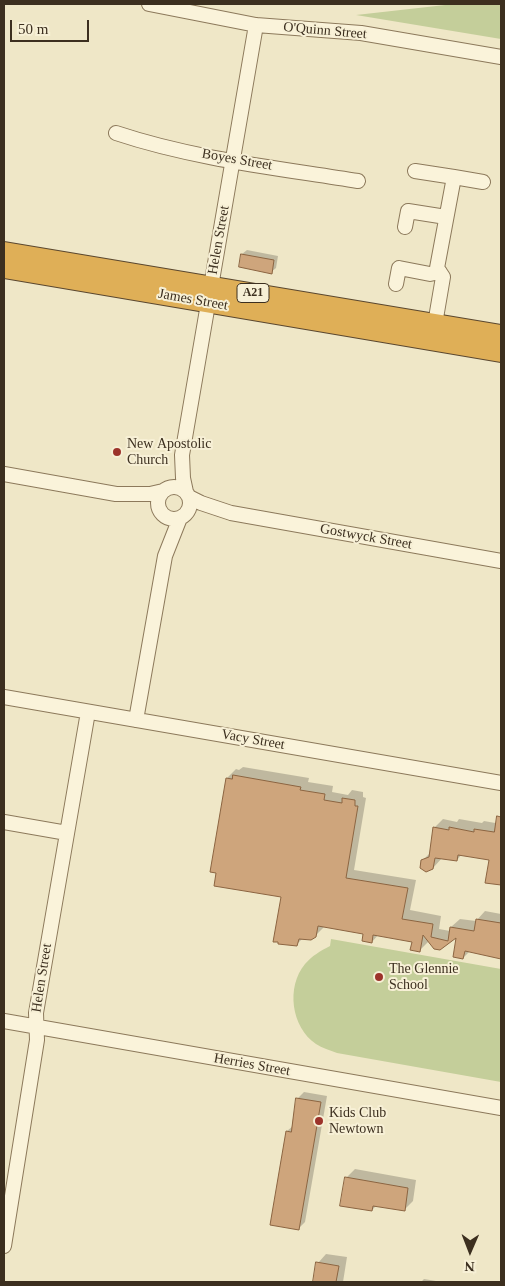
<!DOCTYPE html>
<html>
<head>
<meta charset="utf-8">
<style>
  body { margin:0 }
  #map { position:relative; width:505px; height:1286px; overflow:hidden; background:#efe7c7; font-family:Georgia,serif }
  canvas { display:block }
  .frame { position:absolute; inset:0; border:5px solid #3c2f1f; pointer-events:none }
  .north { position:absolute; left:445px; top:1226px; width:50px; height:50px; -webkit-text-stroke:4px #f7f0d6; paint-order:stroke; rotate:181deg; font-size:14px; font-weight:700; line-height:20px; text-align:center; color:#3c2f1f }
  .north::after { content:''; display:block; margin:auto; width:18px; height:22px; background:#3c2f1f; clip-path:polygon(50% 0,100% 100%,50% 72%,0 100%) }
  .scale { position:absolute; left:10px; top:20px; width:79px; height:22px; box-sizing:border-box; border:2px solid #3c2f1f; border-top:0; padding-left:6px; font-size:15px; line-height:18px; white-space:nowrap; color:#3c2f1f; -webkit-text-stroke:4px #f7f0d6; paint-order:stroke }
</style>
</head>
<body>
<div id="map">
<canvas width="505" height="1286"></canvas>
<div class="frame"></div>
<div class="north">N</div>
<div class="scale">50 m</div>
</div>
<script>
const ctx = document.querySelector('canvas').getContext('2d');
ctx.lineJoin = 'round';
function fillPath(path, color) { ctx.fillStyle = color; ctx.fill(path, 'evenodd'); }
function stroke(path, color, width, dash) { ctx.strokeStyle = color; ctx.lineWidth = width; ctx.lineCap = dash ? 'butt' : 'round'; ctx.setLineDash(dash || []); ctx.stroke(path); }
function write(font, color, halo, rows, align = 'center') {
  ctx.font = font + ' Georgia,serif'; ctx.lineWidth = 4; ctx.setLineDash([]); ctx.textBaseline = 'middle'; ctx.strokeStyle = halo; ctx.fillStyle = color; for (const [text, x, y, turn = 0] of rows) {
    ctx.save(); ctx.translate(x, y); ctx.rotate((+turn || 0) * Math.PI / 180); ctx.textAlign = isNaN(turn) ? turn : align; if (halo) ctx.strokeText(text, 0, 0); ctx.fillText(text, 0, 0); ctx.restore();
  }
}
fillPath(new Path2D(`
  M454 4H501V39L356 15Z
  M331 939 501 969V1082L337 1053C330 1050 322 1048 316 1044 291 1027 286 987 305 964 312 956 320 951 330 946Z`), '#c4ce9a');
fillPath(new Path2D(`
  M247 250 278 256 276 268 271 272 240 266 242 254Z
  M243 767 309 778 308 782 333 786 332 792 348 795 352 790 363 792V797L366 798 354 870 416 880 410 910 441 916 439 929 450 931 451 927 460 919 476 921 485 911 501 914V957L470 951 463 958 458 935 439 949 429 941 420 950 413 941 378 935 372 942 365 933 324 927 315 936 303 938 297 944 282 896 211 871 227 778 236 769 239 770Z
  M443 819 457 822 459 819 482 823 484 821 501 824V884L487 882 491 859 462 854 457 860 442 858 433 868 422 861 431 852 434 828Z
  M304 1092 327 1096 305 1222 299 1228 287 1131 293 1126 297 1099Z
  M355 1169 416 1180 413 1201 404 1210 377 1205 372 1210 346 1178Z
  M326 1254 347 1257 343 1282H314L318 1263Z
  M424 1279 442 1282H421Z`), '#0003');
const building = new Path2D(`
  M241 254 274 260 272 274 239 267Z
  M233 775 301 787 300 790 325 794 324 800 342 803V798L355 800V806H358L346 878 408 888 402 919 433 924 431 937 448 941 450 927 474 931 476 919 501 923V959L465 951 463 959 453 957 456 938 440 950 434 949 423 935 420 952 410 950 412 942 373 935 372 943 362 941 363 934 318 926 316 937 311 940 299 939 297 946 278 944V942H273L281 897 214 886 216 873 210 872 226 778 232 779Z
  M497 816 501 817V885L485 883 489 860 458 855 457 861 435 858 433 869 426 872 420 868 421 860 429 857 433 827 449 830V827L474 832V829L494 832Z
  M296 1098 321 1102 299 1230 270 1225 286 1131 291 1132Z
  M345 1177 408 1188 405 1211 373 1206 372 1211 340 1206Z
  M316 1262 339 1266 336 1282H313Z`);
fillPath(building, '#cea57c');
stroke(building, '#8b6441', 1);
const minor = new Path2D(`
  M149 4 256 25 361 33 501 57
  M116 133C194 159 278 168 358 181
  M415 171 454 177 437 268 443 277 435 324
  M454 177 483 182
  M405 227 408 211 446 217
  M396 284 399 268 430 274 440 272
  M4 474 116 494H150L163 491
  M158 503a16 16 0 1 1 32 0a16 16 0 1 1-32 0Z
  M186 492 183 478 182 455 256 25
  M189 497 201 503 231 513 501 561
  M4 697 501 783
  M136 720 165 556 180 518
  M4 822 67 833
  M4 1021 501 1108
  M4 1246 37 1040 36 1013 88 712`);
const highway = new Path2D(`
  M4 252 501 335
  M4 268 501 352`);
stroke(minor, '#8c795b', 16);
stroke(highway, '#5a472f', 22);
stroke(minor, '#faf3da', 14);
stroke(highway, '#dfaf57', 20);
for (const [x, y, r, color] of [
  [117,452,5,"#9c332a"],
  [379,977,5,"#9c332a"],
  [319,1121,5,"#9c332a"]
]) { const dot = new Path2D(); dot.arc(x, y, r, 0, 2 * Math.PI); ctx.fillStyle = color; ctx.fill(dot); stroke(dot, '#f7f0d6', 2); }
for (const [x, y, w] of [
  [253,293,32]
]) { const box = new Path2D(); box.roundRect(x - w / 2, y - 9.5, w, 19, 4); ctx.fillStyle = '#f7f0d6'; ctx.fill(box); stroke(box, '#3c2f1f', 1); }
write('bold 12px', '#3c2f1f', null, [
  ["A21",253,293]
]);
write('14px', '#3c2f1f', '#f7f0d6', [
  ["O'Quinn Street",325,31,5],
  ["Boyes Street",237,160,10],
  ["Helen Street",219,240,-80],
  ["James Street",193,300,10],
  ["Gostwyck Street",366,537,10],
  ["Vacy Street",253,740,10],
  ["Helen Street",42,978,-81],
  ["Herries Street",252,1065,10]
]);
write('14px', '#3c2f1f', '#f7f0d6', [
  ["New Apostolic",127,444],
  ["Church",127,460],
  ["The Glennie",389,969],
  ["School",389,985],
  ["Kids Club",329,1113],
  ["Newtown",329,1129]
], 'left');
</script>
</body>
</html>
